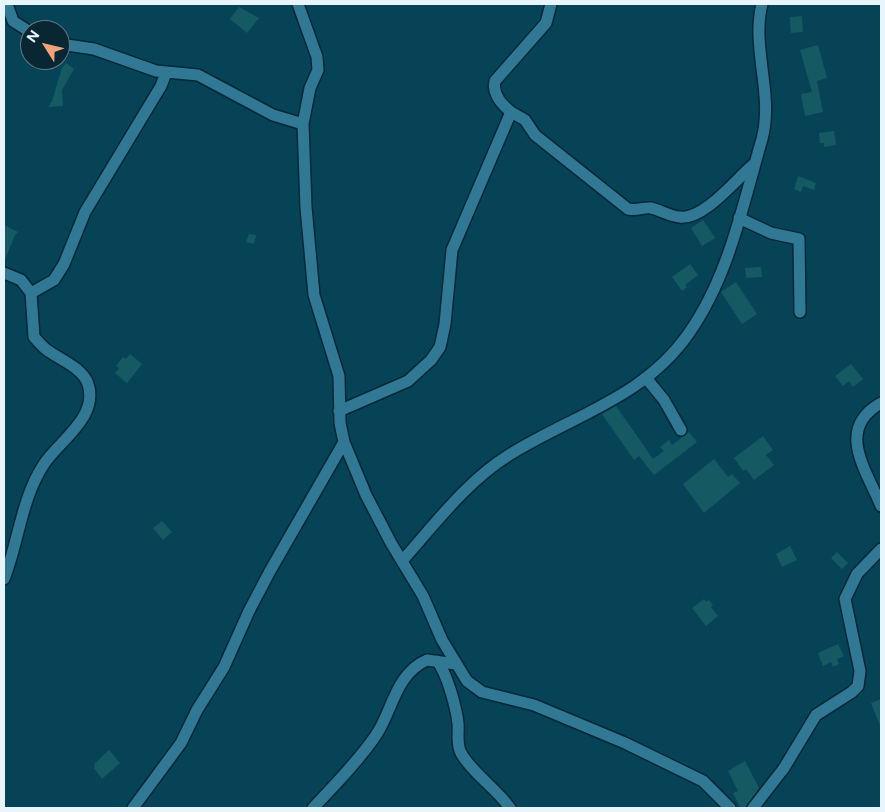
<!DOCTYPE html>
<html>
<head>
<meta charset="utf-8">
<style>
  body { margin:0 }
  #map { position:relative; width:885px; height:812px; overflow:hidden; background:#064357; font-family:Figtree,sans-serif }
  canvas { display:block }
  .frame { position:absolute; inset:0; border:5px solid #e8f5fc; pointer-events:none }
  .north { position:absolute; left:20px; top:20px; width:50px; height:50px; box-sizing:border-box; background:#092733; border:1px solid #627983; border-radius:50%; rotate:306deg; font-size:14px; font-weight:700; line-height:20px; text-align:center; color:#e8f5fc }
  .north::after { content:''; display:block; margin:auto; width:18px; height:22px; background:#f0a27a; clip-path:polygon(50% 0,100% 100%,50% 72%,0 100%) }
</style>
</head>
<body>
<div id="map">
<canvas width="885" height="812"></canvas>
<div class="frame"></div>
<div class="north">N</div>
</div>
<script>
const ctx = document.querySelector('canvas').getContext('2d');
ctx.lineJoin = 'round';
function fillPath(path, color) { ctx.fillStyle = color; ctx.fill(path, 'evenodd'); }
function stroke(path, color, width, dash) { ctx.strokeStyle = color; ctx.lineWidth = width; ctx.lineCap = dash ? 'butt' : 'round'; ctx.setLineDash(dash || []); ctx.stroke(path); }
fillPath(new Path2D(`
  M239 7 259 18 247 33 230 19Z
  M802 16 803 32 791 33 790 17Z
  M818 45 827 78 817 81 823 112 805 116 801 94 812 92 800 50Z
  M66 63 74 69 62 90 63 106 48 107 52 101 62 68Z
  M834 131 836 145 824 147V143H820L819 133Z
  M798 176 816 183 814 190 803 186 801 192 794 189Z
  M703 220 715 238 702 246 691 228Z
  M4 225 18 232 15 235 4 262Z
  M249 234 256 235 254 244 246 242Z
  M690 264 698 275 685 285 687 287 682 291 672 277Z
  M761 267 762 277 746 278 745 268Z
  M736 282 757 314 742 324 721 292Z
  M130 354 142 364 127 383 115 373 119 368 116 366 123 357 126 359Z
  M851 364 863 379 853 387 849 381 843 386 835 376Z
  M616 406 653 459 664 451 660 447 669 440 672 445 689 432 697 442 654 475 639 456 634 460 602 414Z
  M763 436 773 450 766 455 774 465 754 480 746 469 743 471 734 458Z
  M714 459 728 477 732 474 740 483 704 513 683 484Z
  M162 521 172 532 163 540 153 528Z
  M790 546 797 560 782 567 776 554Z
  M837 552 848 563 842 569 831 558Z
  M704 599 706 602 709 600 713 605 711 607 718 616 706 626 692 608Z
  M838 644 844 656 837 659 839 664 833 667 831 662 823 666 818 653Z
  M881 699V728L871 703Z
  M109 750 120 763 102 779 94 768 95 763Z
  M745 761 759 788 746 807 741 808 733 793 738 791 728 771Z`), '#155a62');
const minor = new Path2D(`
  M7 4 13 21 30 32
  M298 4 317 57 318 70 310 88 303 124 306 207 314 295 339 376 340 423 344 442 366 495 391 543 423 596 442 640 467 681 482 692 534 705 625 743 703 781 730 808
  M60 44 94 49 156 71 198 75 273 115 303 124
  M511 112 525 120 535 135 628 209C638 211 643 207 651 208 661 210 670 217 680 217 704 220 736 179 754 164
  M739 218 771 233 799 239 800 312
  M4 273 21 280 31 293 34 337C38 341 42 346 47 350 59 359 83 368 88 384 99 417 59 441 44 464 21 499 19 541 4 579
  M31 293 54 280 64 264 85 212 161 86 166 73
  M646 378 664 400 681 430
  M881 403C835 429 866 469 881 506
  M339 411 408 381 431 360 440 347 445 324 452 250 511 112C501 104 492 94 495 81L546 23 551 4
  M402 561C435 524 467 481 509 455 573 415 644 398 689 333 729 276 743 204 762 139 774 94 751 48 762 4
  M437 661C447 673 456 707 458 723 459 733 456 744 461 753 472 773 496 788 510 808
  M133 808 181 743 197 710 224 667 249 611 270 571 344 442
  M313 808C333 787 363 756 378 732 393 707 397 673 427 660L456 664
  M753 808 784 768 816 715 852 692 858 686 860 671 845 599 857 574 881 549`);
stroke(minor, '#002836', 14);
stroke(minor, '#317894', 11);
</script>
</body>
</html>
